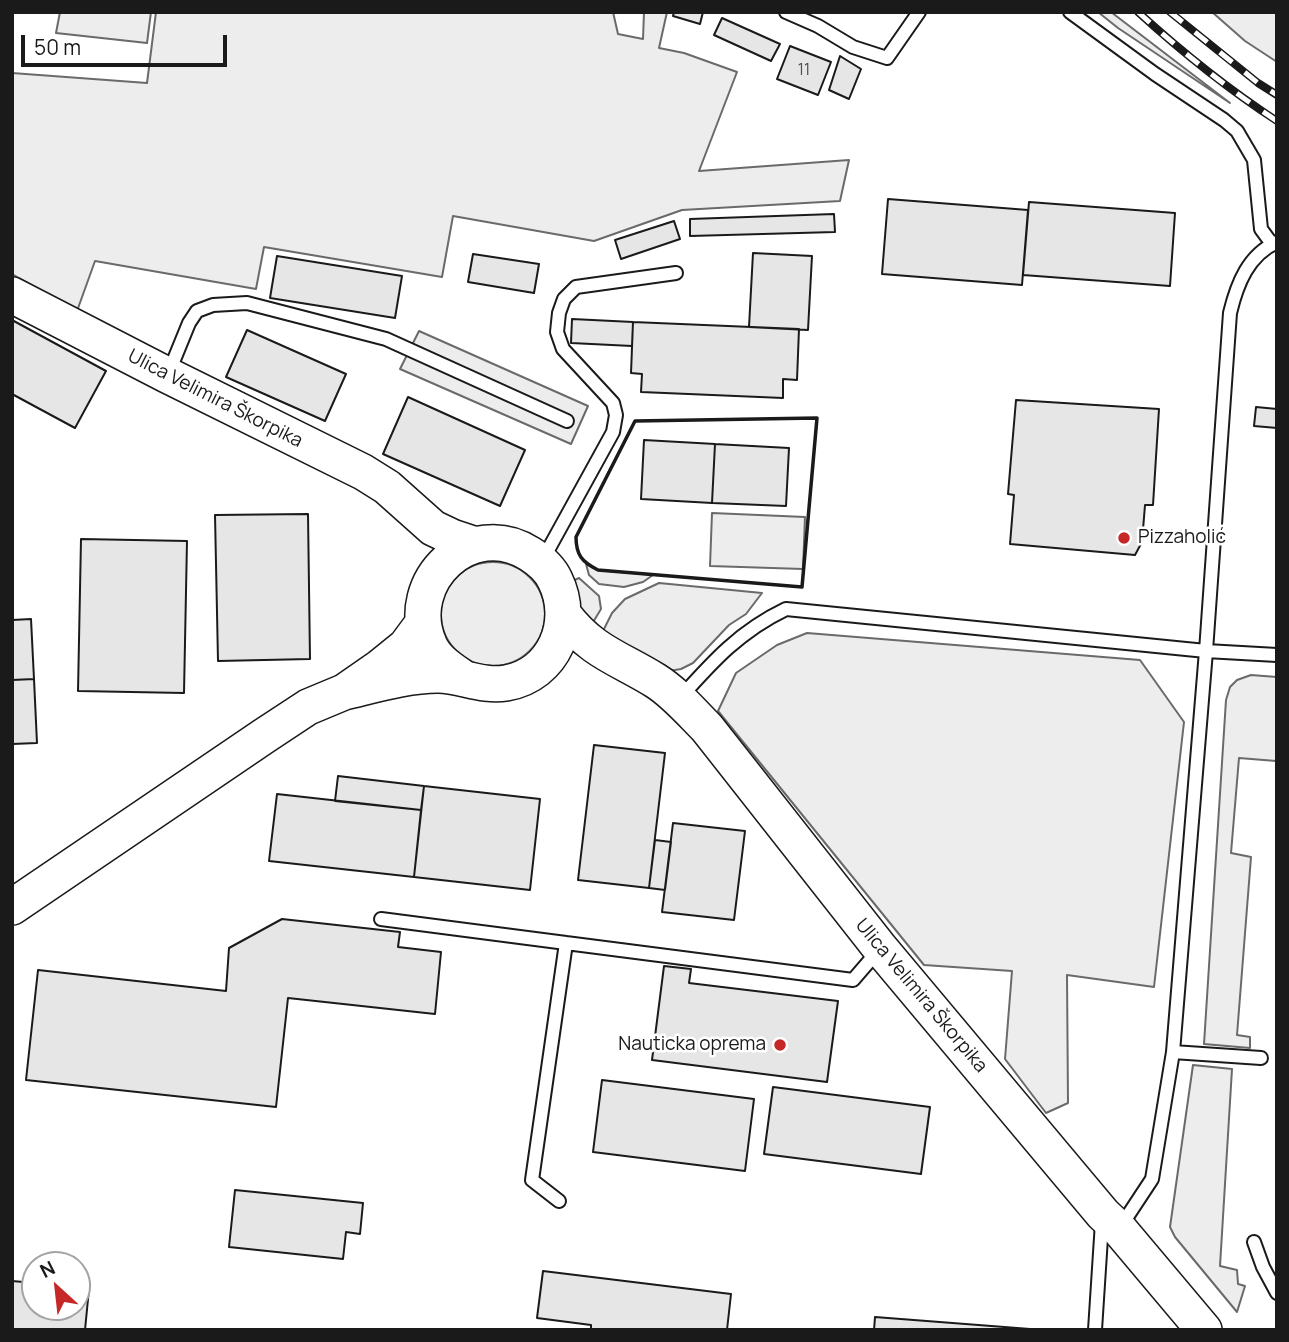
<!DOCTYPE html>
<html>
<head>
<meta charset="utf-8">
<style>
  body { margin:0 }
  #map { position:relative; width:1289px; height:1342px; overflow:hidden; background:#fff; font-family:Manrope,sans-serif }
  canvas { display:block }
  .frame { position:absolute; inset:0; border:14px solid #1a1a1a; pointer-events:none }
  .north { position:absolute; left:21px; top:1251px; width:70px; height:70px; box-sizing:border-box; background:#fff; border:2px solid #a3a3a3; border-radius:50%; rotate:333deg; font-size:19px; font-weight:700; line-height:28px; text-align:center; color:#1a1a1a }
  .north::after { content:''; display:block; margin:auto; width:24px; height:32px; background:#c62828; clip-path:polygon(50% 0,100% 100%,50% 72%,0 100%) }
  .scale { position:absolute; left:21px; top:35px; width:206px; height:32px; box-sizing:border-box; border:4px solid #1a1a1a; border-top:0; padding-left:9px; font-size:21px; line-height:24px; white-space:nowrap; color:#1a1a1a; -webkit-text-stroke:5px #fff; paint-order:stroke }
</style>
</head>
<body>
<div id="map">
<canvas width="1289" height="1342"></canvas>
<div class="frame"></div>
<div class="north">N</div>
<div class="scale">50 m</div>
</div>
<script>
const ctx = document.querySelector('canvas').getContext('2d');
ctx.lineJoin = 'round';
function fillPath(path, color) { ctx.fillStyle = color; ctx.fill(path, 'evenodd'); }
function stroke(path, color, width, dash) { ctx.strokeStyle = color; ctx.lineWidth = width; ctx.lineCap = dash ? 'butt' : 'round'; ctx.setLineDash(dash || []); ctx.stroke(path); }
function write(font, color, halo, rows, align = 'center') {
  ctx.font = font + ' Manrope,sans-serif'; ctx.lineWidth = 5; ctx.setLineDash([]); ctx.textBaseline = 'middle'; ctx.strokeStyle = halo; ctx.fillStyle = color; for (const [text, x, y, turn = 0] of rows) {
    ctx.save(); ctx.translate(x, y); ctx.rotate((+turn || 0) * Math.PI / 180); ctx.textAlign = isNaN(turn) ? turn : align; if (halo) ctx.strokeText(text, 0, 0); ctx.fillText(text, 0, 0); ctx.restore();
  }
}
const built = new Path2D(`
  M60 12H151L147 43 56 33Z
  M156 12H613L618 34 643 39 644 12H667L659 48 684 53 737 72 699 171 849 160 840 201 682 210 594 241 453 216 442 277 264 247 256 289 95 261 77 311 12 274V73L147 83Z
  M1098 12H1111L1230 103 1118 28Z
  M1212 12H1277V62L1245 41Z
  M419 331 588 406 571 444 400 369Z
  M712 513 805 517 803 569 710 566Z
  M441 614a52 52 0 1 1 104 0a52 52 0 1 1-104 0Z
  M586 564 598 570 653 575 643 582 624 587 599 584 589 575Z
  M579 578 599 596 601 609 589 629 568 583Z
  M659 583 762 593 746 614 729 625 693 663 681 669 669 671 598 641 612 613 625 599Z
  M807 633 1140 660 1184 722 1154 987 1067 975 1068 1103 1046 1113 1005 1059 1012 971 924 965 718 711 736 673 777 645Z
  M1251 675 1277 677V744L1276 761 1239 758 1231 853 1251 857 1237 1035 1250 1037V1048L1204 1044 1226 700 1230 687 1237 680Z
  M1193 1065 1232 1069 1220 1266 1237 1270 1238 1284 1245 1286 1237 1312 1175 1237 1170 1227Z`);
fillPath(built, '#ededed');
stroke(built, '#6a6a6a', 2);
const building = new Path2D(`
  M674 12H703L700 24 673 16Z
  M722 18 780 44 771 61 714 35Z
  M790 46 831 62 818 95 777 79Z
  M840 56 861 69 849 99 829 90Z
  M888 199 1028 210 1022 285 882 274Z
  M1029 202 1175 213 1170 286 1023 275Z
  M834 214 835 232 690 236V219Z
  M674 221 680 239 621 259 615 240Z
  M753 253 812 256 808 330 749 327Z
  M473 254 539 264 534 293 468 282Z
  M277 256 402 276 395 318 270 298Z
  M572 319 633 322 632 346 571 343Z
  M12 320 106 371 75 428 12 394Z
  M633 322 799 329 797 380 783 379V398L641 392 642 374 631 373Z
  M247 330 346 374 325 421 226 377Z
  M408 397 525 450 500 506 383 454Z
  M1016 400 1159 409 1153 505H1145L1142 542 1135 555 1010 544 1014 495 1008 494Z
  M1256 407 1277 409V428L1254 426Z
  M644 440 715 444 712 503 641 499Z
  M715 444 789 448 786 506 712 503Z
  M308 514 310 659 218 661 215 515Z
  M81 539 187 541 184 693 78 691Z
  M31 619 34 679 12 680V620Z
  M34 679 37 743 12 744V680Z
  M594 745 665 753 649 888 578 880Z
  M338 776 424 786 421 810 335 801Z
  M424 786 540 799 530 890 414 877Z
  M277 794 421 810 414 877 269 861Z
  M673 823 745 831 734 920 662 912Z
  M655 840 671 842 665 890 649 888Z
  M282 919 400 932 398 947 441 952 435 1014 288 998 276 1107 26 1080 38 970 226 991 229 948Z
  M664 966 691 969 689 983 838 1001 827 1082 652 1060Z
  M602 1080 754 1099 745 1171 593 1152Z
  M773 1087 930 1107 921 1174 764 1154Z
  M235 1190 363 1203 360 1234 346 1232 343 1259 229 1247Z
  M543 1271 731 1294 727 1330H591V1325L537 1318Z
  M12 1281 35 1283V1307H77V1288L89 1289 85 1330H12Z
  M875 1317 1043 1330H874Z`);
fillPath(building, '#e6e6e6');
stroke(building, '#1a1a1a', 2);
const lane = new Path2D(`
  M786 12 818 26 853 47 887 58 919 12
  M1070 12 1155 74 1224 120 1237 131 1254 160 1261 229 1272 244
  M169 372 189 323 197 311 213 305 247 303 386 339 567 421
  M542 561 613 432 616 415 613 403 563 349 557 332 559 313 564 299 576 287 676 273
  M680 698C713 661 740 631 786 609L1206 651 1277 655
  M381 919 566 943
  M1173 1052 1261 1058
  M559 1201 532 1180 566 943 853 980 878 951
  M1121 1226 1152 1179 1173 1052 1206 651 1230 313C1237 284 1248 255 1277 242
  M1254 1242 1263 1267 1277 1293
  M1095 1330 1102 1222`);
const secondary = new Path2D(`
  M12 295 167 375 363 472 387 487 433 528 452 537 476 545
  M564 615C592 652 619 658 656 681 675 693 691 712 707 728L880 948 1103 1214 1119 1229 1204 1330
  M344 692C374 685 407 675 438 675 461 675 482 687 506 683 554 675 576 622 555 580 550 569 541 561 530 554 471 516 402 581 429 644 435 659 449 668 462 677
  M12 907 264 736 308 707 344 692 380 667 406 646 423 623`);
stroke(lane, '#1a1a1a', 16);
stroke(secondary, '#1a1a1a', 38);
stroke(lane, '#fff', 12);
stroke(secondary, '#fff', 35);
const rail = new Path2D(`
  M1138 12C1182 52 1228 89 1277 121
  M1170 12 1258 83 1277 95`);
stroke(rail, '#1a1a1a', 8);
stroke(rail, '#fff', 5, [16]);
stroke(new Path2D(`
  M817 418 802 587 598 570C582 562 576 555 576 537L635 421Z`), '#1a1a1a', 3.5);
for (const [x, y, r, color] of [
  [1124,538,7,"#c62828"],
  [780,1045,7,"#c62828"]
]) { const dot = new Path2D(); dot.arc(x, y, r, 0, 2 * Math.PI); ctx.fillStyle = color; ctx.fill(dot); stroke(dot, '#fff', 2.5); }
write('16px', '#4d4d4d', null, [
  ["11",804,71]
]);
write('19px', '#1a1a1a', '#fff', [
  ["Ulica Velimira Škorpika",215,399,27],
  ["Ulica Velimira Škorpika",921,996,50]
]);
write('19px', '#1a1a1a', '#fff', [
  ["Pizzaholić",1138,538],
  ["Nauticka oprema",766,1045,"right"]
], 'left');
</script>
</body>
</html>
